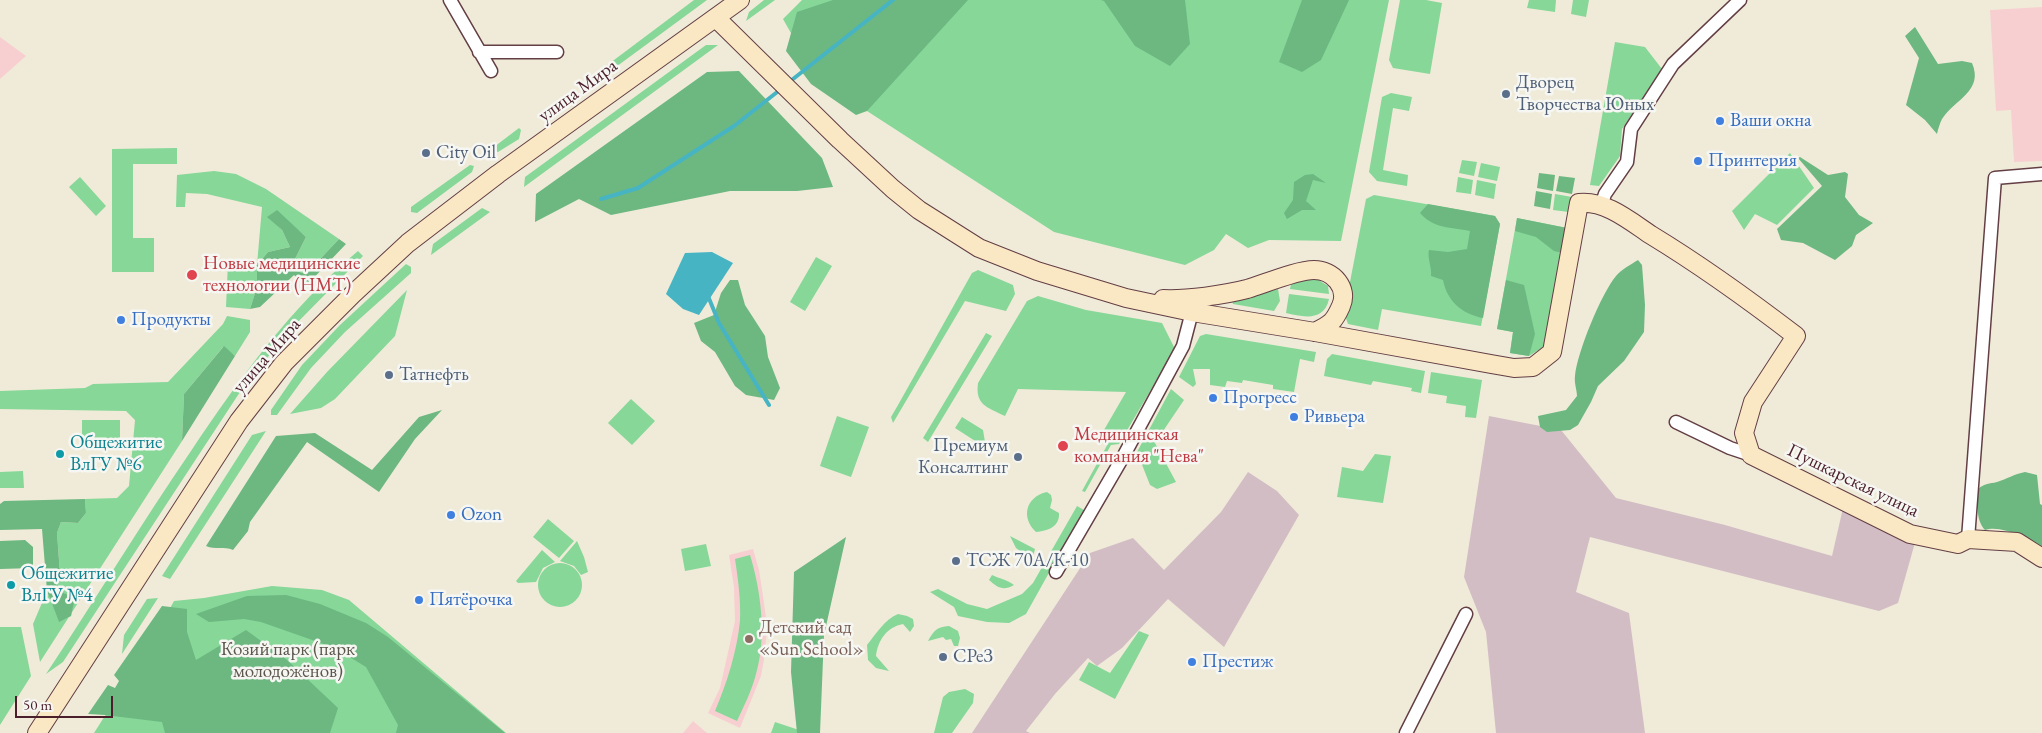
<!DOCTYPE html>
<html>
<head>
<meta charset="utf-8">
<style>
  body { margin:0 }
  #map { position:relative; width:2042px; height:733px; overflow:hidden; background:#f0ebd8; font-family:"EB Garamond",serif }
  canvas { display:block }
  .scale { position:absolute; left:15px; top:696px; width:98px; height:22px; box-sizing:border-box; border:2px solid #4a1f2b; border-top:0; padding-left:6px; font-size:15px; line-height:18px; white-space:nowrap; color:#4a1f2b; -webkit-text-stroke:4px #f6f6f2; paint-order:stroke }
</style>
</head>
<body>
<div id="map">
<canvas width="2042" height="733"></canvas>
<div class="scale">50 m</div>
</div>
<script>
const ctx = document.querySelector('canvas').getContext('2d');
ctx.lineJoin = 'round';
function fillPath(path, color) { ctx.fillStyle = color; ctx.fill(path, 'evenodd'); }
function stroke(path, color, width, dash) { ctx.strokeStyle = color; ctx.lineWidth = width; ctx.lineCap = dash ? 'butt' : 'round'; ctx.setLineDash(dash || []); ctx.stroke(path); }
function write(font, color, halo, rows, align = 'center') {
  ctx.font = font + ' "EB Garamond",serif'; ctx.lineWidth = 5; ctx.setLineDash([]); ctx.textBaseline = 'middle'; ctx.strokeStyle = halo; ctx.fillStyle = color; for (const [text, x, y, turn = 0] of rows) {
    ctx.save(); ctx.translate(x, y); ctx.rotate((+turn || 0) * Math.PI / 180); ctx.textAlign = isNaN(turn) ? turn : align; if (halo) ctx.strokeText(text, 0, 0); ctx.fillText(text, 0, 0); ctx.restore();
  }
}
fillPath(new Path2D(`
  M2042 7V161L2014 162 2011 110 1996 111 1990 10Z
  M0 37 26 56 0 79Z
  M753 549 759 570 763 596 767 625 765 654 761 676 740 728 708 713 720 688 735 621 734 587 729 555Z
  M693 721 707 733H683Z`), '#f7cfd0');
fillPath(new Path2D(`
  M1489 416 1561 430 1616 498 1725 525 1832 556 1843 508 1916 539 1898 603 1879 611 1590 537 1576 592 1629 613 1645 733H1496L1486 632 1464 577Z
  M1248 472 1277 491 1299 515 1224 647 1168 599 1122 648 1097 666 1088 658 1055 694 1026 731 1030 733H972L1090 553 1133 538 1164 570 1221 512Z`), '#d2bdc5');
fillPath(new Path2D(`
  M694 0H707L590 86 586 81Z
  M764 0H775L746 21 749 12Z
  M802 0H1389L1341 241 1269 240 1248 248 1226 234 1214 250 1185 265 1054 232 867 111 813 72 783 19Z
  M1400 0H1426L1442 3 1430 74 1393 68 1389 60Z
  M1529 0H1556L1555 12 1527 8Z
  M1573 0H1589L1586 17 1571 14Z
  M1615 42 1645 47 1662 69 1622 129 1620 156 1599 186 1590 185Z
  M706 45H718L524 187 525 177Z
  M1391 93 1412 97 1409 111 1393 108 1383 170 1408 175 1407 186 1377 181 1369 172 1382 97Z
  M519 128 521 130 519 139 498 152 490 150Z
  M177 148V164H133V238H154V272H112V149Z
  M1790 153 1814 188 1777 225 1755 214 1744 230 1732 211Z
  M1462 160 1477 162 1474 176 1459 173Z
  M1481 163 1500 167 1497 181 1478 177Z
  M470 165 474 166 472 172 417 213 411 212V207Z
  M214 171 236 174 266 189 339 239 306 274 290 269 306 237 276 211 268 217 282 230 290 247 268 252 257 265V287L250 309 226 307 228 262 257 265 262 207 207 194 186 193 185 207H176L177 175Z
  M80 177 106 206 96 216 69 187Z
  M1458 177 1473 180 1471 194 1456 192Z
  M1477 180 1496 184 1494 199 1475 195Z
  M1555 194 1572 197 1569 212 1553 210Z
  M1374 195 1495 216 1500 224 1481 326 1382 309 1378 330 1348 324 1344 313 1366 199Z
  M482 208 490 212 431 255 433 244Z
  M1517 218 1567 228 1548 344 1529 356 1510 353 1513 332 1497 329Z
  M358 251 363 256 286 334 238 395 63 662 46 674C95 600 141 524 191 451 240 378 290 308 358 251Z
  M816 257 832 266 805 311 790 302Z
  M406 264 411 267V273L345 332 311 368 277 415H271V410L302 365 340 325Z
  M978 270 1013 285 1015 294 1006 311 965 301 893 423 891 417 898 405 972 273Z
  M1305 279H1317L1328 286 1329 294 1290 289 1291 284Z
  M1278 289 1280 301 1274 311 1233 304 1232 301Z
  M407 290 395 336 335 399 321 408 290 414 327 372Z
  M1289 294 1329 299C1324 322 1303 317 1286 313Z
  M1038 296 1086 310 1162 323 1175 349 1119 444 1111 445 1085 492 1082 491 1110 440 1104 430 1126 392 1018 389 1005 416C987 407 975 405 978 383L1027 301Z
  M227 316 250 320V332L235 356 223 347 184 394 182 441 40 662 33 624 47 591 59 621 71 616 74 598 55 589 60 574 57 533 61 522 78 523 86 513 85 499 117 498 129 486 135 420 126 411 0 409V391L85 388 93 384 168 382 223 324Z
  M986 333 992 336 928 442 923 438Z
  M1206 334 1316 352 1314 362 1300 359 1294 392 1273 389V385L1243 380 1242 383 1227 381 1225 387 1210 385V369H1193L1196 384 1193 387 1179 377 1200 336Z
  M1332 354 1425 371 1421 393 1411 391 1412 388 1373 381 1371 385 1324 376 1327 359Z
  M1431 372 1482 380 1476 418 1465 417 1466 406 1446 403 1447 396 1428 393Z
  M1171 389 1184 400 1155 443 1176 482 1157 489 1150 485 1137 452Z
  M631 399 655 421 632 445 608 423Z
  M837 416 869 427 851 477 820 466Z
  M962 417 983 430 986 448 955 428Z
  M82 420H120V445H82Z
  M266 431 170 579 162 576 252 435Z
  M1375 454 1391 456 1383 503 1337 497 1342 467 1363 471Z
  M23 471 24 488H0V472Z
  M1047 492 1051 495 1052 500 1050 508 1059 513C1060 527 1047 531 1036 532 1021 518 1025 497 1047 492Z
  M1077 506 1084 510 1026 614 1009 623 987 622 958 616 954 607 930 592 938 589 967 604 987 609 1022 594 1033 583Z
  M548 519 574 541 559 558 533 537Z
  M1010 536 1035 549 1032 560 1016 548Z
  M577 541 584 557 588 572 581 575 574 566 560 561Z
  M706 544 711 566 685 571 681 549Z
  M542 550 555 562 543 568 536 582 518 583 516 581Z
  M750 555C761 591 767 637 756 674 752 690 744 706 737 721L715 711C727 683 737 651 740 621 741 600 738 579 735 559Z
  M538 585a22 22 0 1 1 44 0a22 22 0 1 1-44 0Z
  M992 575C1000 579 1006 579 1014 585 1003 591 998 588 989 580Z
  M272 586 322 590 349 600 506 733H94L148 648 174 601 204 598Z
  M158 598 122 654 124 635 147 599Z
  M898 614 907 616 913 619 914 626 910 632 903 624C887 627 878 640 876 656L889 671 876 668 868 660 867 645C876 634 884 620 898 614Z
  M949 626 958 631 960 638 958 646H954L951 639 946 640 943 637 928 641C934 630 937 627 949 626Z
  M0 627H21L31 676 0 725Z
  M1139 631 1149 635 1115 699 1079 680 1089 662 1110 673Z
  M965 689 974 694 973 703 952 733H934L943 697 949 692Z
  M775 722 799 730V733H771Z`), '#86d798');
fillPath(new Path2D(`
  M833 0H968L867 111 856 115 811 84 786 51 797 12Z
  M1101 0H1185L1190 44 1170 66 1135 46 1104 1Z
  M1302 0H1349L1321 60 1302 72 1279 62Z
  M1915 27 1938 64 1962 61 1972 63C1984 91 1955 99 1942 119 1940 123 1938 129 1937 134L1925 120 1906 105 1919 58 1905 36Z
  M739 71 822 158 833 187 797 191H730L611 215 579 199 535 222 536 194 707 72Z
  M1800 157 1828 175 1845 172 1848 174 1845 197 1859 215 1873 223 1856 235 1852 246 1835 260 1803 243 1781 240 1777 229 1822 186 1798 158Z
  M1539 173 1555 175 1553 191 1537 188Z
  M1313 174 1326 183 1313 180 1306 201 1316 210H1302L1287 219 1284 213 1293 200 1294 182 1305 175Z
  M1559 176 1575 178 1572 194 1556 191Z
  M1536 191 1552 194 1550 209 1534 206Z
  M1428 204 1495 216 1500 224 1483 318C1462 314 1447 301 1443 280L1431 276C1432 267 1427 258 1429 250L1448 252 1467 249 1470 231C1451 227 1434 229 1420 213Z
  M277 210 306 237 290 269 306 274 339 239 346 244 305 287 294 275 260 307 250 309 257 287V265L268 252 290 247 282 230 267 217Z
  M1517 218 1567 228 1563 253 1554 251 1536 237 1515 231Z
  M1638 260 1642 265 1645 305 1644 332 1624 361 1598 386 1591 402 1578 425 1570 430 1547 432 1540 427 1538 416 1566 410 1577 396C1577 390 1574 383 1575 376 1577 353 1601 294 1616 276 1622 269 1630 265 1638 260Z
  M730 280H738L745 305 765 336 768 357 780 388 774 400 746 395 735 386 715 352 701 341 694 323 714 315 721 293Z
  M1506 280 1524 285 1535 334 1529 356 1510 353 1513 332 1497 329Z
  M224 346 235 356 182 441 184 394Z
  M442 410 415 439 379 492 307 442 250 522 248 531 233 550C224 546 215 550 206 546L276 436 315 433 372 470 419 417Z
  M2025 472 2037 475 2040 504 2042 505V548C2028 540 2002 524 1985 530 1975 519 1978 503 1978 489 1985 483 1989 484 1997 482 2007 479 2014 474 2025 472Z
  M85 499 86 513 78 523 61 522 57 533 60 574 55 589 75 598 71 616 59 622 47 591 42 529 0 530V504L4 501Z
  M846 537 824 635 820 733H797L791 672 794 572Z
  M25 540 33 547V568L0 569V541Z
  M286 595 320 604 366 623 388 637 505 733H396L398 725 366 667 335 648 261 622 244 619 209 622 196 614 247 596Z
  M162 606 187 609V632L196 660 246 630 287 660 338 708 330 733H165L162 722 105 715 88 714 108 685 115 688 119 681 114 675Z`), '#6cb880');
fillPath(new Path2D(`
  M712 252 733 263 699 315 683 309 666 294 685 253Z`), '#47b4c4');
stroke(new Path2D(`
  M788 83 893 0
  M601 199 638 188 734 126 781 89
  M708 296 719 323 769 405`), '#47b4c4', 4);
const street = new Path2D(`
  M450 0 491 71
  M479 52H557
  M1601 206 1605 194 1627 162 1631 129 1673 64 1740 0
  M1676 422 1730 448 1751 455
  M1968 539 1995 178 2042 174
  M1056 572 1123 457 1183 346 1194 304
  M1406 733 1466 614`);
const secondary = new Path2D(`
  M716 18 840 140 893 189 919 210 979 248 1037 271 1126 298 1192 312 1315 332 1491 364 1514 368 1533 367 1552 352 1579 203C1605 200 1630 221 1651 235 1702 266 1749 300 1796 336L1753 402 1744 433 1751 455 1910 534 1958 544 1968 539 2017 542 2042 558
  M1163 299C1187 300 1224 295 1247 289 1264 284 1297 270 1314 270 1333 270 1349 288 1341 306 1334 322 1331 324 1315 332
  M37 733 239 421 284 363 353 294 408 243 498 174 740 0`);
stroke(street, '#633e45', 15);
stroke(secondary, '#633e45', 20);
stroke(street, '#fff', 12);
stroke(secondary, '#fae7c3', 18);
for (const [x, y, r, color] of [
  [1506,94,5,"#5c6f8a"],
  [1720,121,5,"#3f7fe0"],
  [426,153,5,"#5c6f8a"],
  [1698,161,5,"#3f7fe0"],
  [192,275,6,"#e0444e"],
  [121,320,5,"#3f7fe0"],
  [389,375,5,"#5c6f8a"],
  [1213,398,5,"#3f7fe0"],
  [1294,417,5,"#3f7fe0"],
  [1063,446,6,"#e0444e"],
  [60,454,5,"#0f9aa8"],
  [1018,457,5,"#5c6f8a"],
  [451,515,5,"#3f7fe0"],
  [956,561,5,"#5c6f8a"],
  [11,585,5,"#0f9aa8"],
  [419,600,5,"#3f7fe0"],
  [749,639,5,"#8d6e63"],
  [943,657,5,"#5c6f8a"],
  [1192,662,5,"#3f7fe0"]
]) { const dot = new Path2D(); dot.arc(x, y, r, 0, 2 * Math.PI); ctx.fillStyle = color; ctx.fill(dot); stroke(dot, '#f6f6f2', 2); }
write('19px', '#4e5e75', '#f6f6f2', [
  ["Дворец",1516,83],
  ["Творчества Юных",1516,105],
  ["City Oil",436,153],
  ["Татнефть",399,375],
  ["Премиум",1008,446,"right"],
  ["Консалтинг",1008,468,"right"],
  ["ТСЖ 70А/К-10",966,561],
  ["СРеЗ",953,657]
], 'left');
write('19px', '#4a1f2b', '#f6f6f2', [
  ["улица Мира",578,91,-36],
  ["улица Мира",267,356,-49],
  ["Пушкарская улица",1853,481,26]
]);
write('19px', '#366cbe', '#f6f6f2', [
  ["Ваши окна",1730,121],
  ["Принтерия",1708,161],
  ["Продукты",131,320],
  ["Прогресс",1223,398],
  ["Ривьера",1304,417],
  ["Ozon",461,515],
  ["Пятёрочка",429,600],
  ["Престиж",1202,662]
], 'left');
write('19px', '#be3a42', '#f6f6f2', [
  ["Новые медицинские",203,264],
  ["технологии (НМТ)",203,286],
  ["Медицинская",1074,435],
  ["компания \"Нева\"",1074,457]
], 'left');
write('19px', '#0d838f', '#f6f6f2', [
  ["Общежитие",70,443],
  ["ВлГУ №6",70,465],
  ["Общежитие",21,574],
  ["ВлГУ №4",21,596]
], 'left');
write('19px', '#785e54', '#f6f6f2', [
  ["Детский сад",759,628],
  ["«Sun School»",759,650]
], 'left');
write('19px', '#5c564c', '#f6f6f2', [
  ["Козий парк (парк",288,650],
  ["молодожёнов)",288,672]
]);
</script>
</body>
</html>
